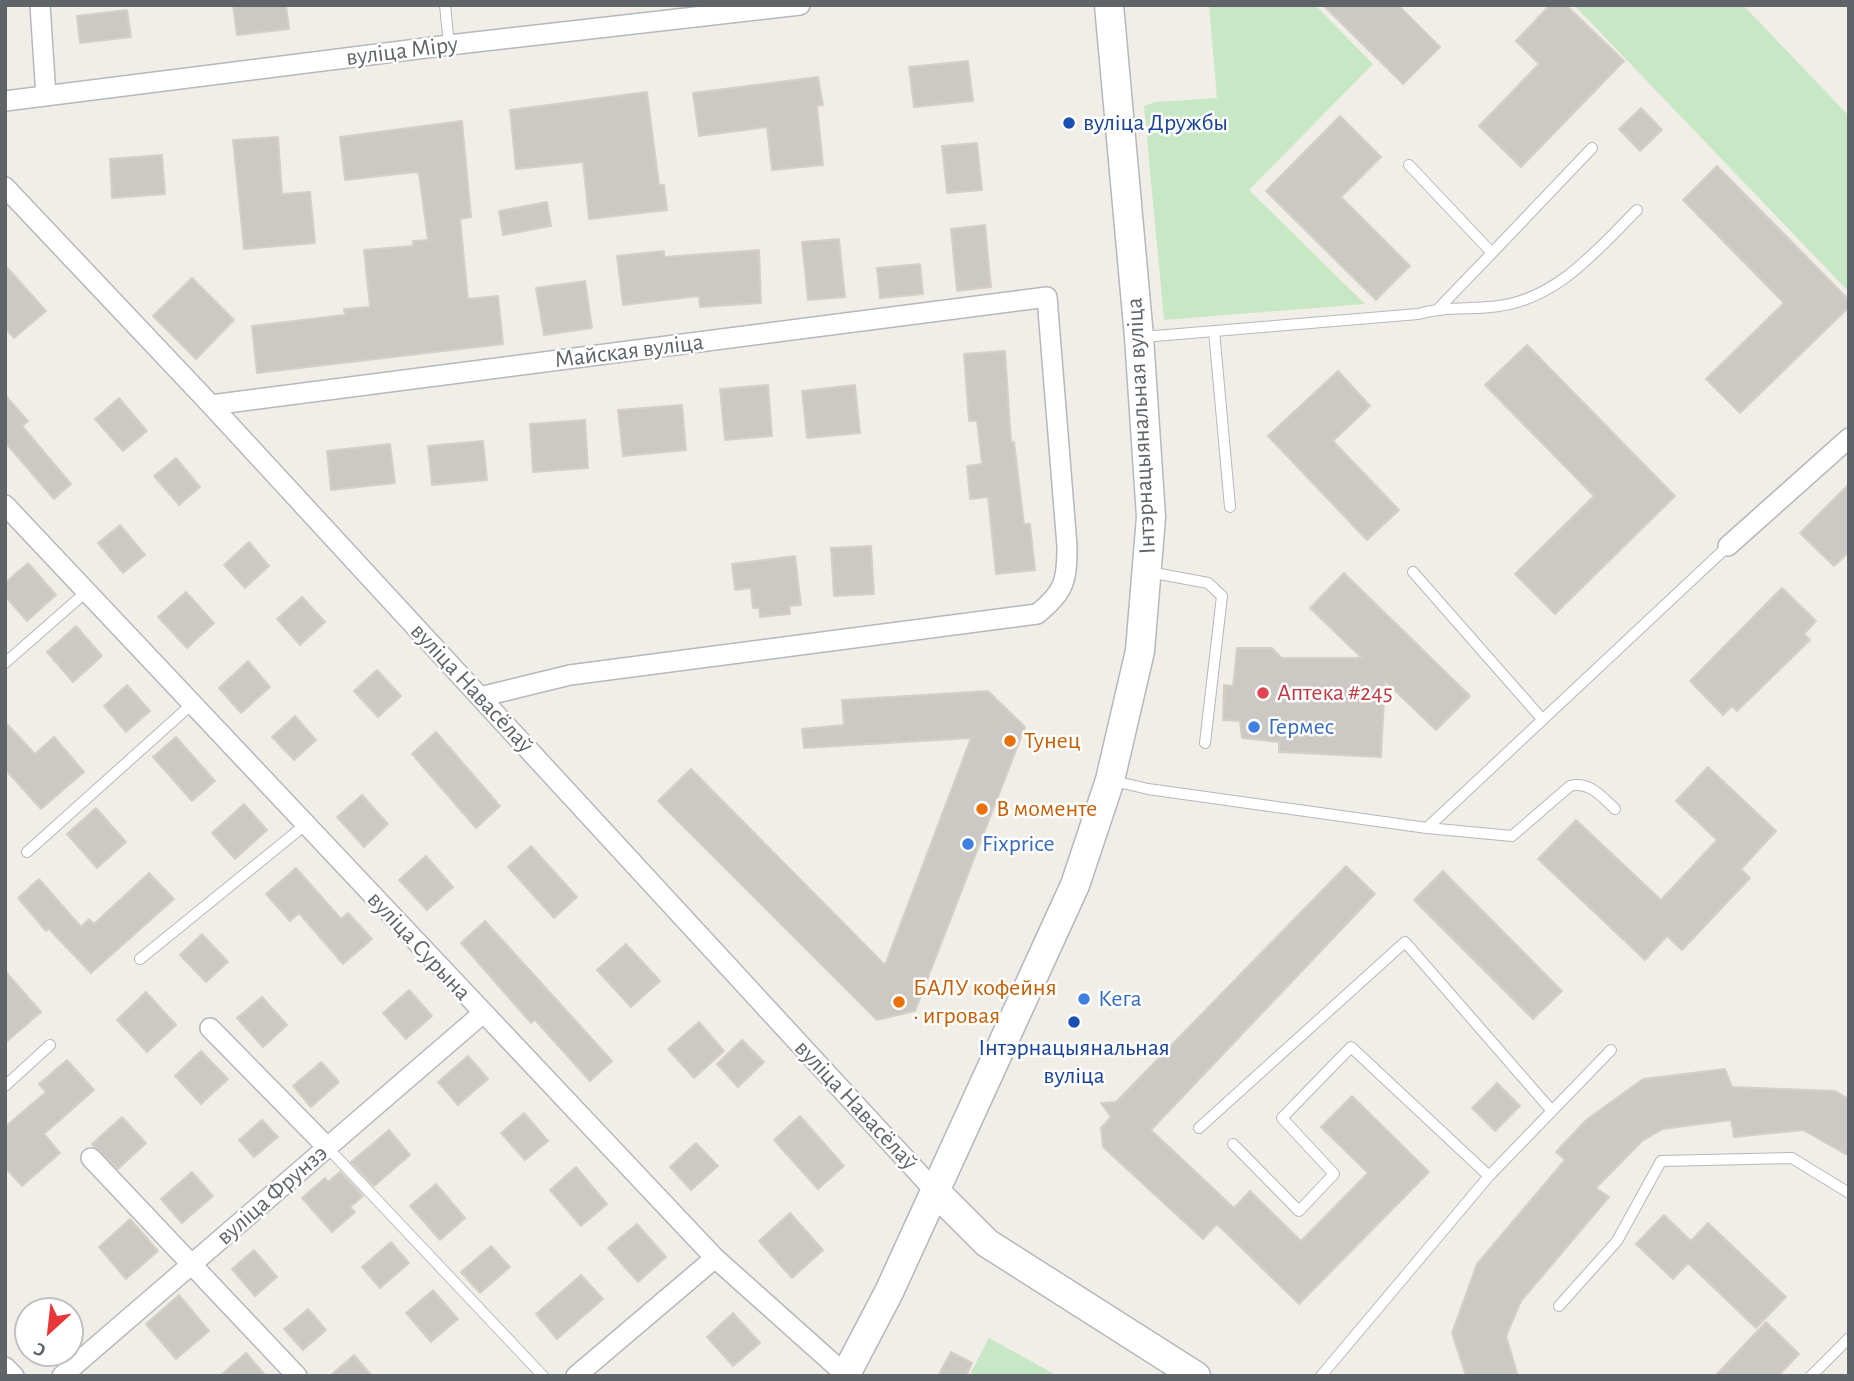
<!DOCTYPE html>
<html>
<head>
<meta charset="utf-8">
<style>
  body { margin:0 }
  #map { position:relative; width:1854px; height:1381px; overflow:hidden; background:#f1eee8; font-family:"Alegreya Sans",sans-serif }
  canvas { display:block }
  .frame { position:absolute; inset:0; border:7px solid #5f6468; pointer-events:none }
  .north { position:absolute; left:14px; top:1297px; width:70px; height:70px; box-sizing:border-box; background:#fff; border:2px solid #bfc1c3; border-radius:50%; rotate:207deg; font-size:19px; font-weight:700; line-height:28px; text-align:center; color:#5f6468 }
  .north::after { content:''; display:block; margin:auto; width:24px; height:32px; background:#e93638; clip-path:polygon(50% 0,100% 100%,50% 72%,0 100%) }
</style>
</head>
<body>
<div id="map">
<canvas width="1854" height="1381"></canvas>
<div class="frame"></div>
<div class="north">С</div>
</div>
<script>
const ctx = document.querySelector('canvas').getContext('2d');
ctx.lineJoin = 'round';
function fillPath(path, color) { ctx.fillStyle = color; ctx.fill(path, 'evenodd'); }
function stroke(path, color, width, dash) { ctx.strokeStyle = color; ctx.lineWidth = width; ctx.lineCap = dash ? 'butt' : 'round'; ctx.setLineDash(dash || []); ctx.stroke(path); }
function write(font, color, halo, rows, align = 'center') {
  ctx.font = font + ' "Alegreya Sans",sans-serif'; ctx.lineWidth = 5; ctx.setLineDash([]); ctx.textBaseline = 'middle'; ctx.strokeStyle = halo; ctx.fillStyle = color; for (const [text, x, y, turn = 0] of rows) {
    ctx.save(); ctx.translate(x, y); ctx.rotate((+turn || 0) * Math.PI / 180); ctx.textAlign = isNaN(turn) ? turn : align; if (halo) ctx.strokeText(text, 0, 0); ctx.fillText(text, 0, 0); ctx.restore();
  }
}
fillPath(new Path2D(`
  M1209 5H1315L1373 64 1249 190 1365 304 1164 320 1144 106 1156 102 1217 98Z
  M1574 5H1743L1849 116V292Z
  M989 1338 1058 1376H969Z`), '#c8e8c5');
const building = new Path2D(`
  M233 5H286L289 29 237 35Z
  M1323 5H1398L1440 47 1403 84Z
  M1550 5H1566L1624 61 1521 167 1479 126 1539 64 1516 41Z
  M127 10 131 37 80 43 77 16Z
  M968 61 973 101 914 107 909 67Z
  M818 77 823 105 817 106 823 165 772 170 767 127 699 136 693 93Z
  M647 92 659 185H664L667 210 589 219 583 162 516 169 510 110Z
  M1641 108 1662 130 1640 151 1619 129Z
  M1340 116 1381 157 1341 197 1410 266 1376 300 1266 191Z
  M462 121 471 217 460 219 468 299 498 296 503 344 257 373 252 326 345 315 344 309 370 307 364 250 413 246V241L428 240 419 174 416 172 345 180 340 137Z
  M278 137 282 194 310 192 315 243 244 249 233 140Z
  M977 143 982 190 947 193 942 146Z
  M162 155 165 194 112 198 110 159Z
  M1717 166 1849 300V307L1740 413 1706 379 1784 303 1683 200Z
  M547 202 551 226 503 235 499 211Z
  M985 225 991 287 957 291 951 229Z
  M839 239 845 297 808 300 802 242Z
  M759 250 761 303 700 307 699 296 623 305 617 256 664 251V257Z
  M920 264 923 294 880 298 877 268Z
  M5 265 46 311 14 338 5 328Z
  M192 278 234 320 196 359 153 316Z
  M585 281 592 328 544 335 536 288Z
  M1527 345 1675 496 1555 614 1515 574 1594 496 1485 385Z
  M1005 351 1011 442H1014L1024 524H1030L1035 570 996 574 988 497 970 499 967 466 982 464 977 421H969L964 354Z
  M1338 371 1370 406 1333 441 1399 510 1367 540 1268 436Z
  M768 385 772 436 725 440 720 389Z
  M855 385 860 433 807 438 802 391Z
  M5 395 28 421 22 426 71 484 54 499 5 442Z
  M119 398 147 431 123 451 95 419Z
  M682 405 686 450 623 456 618 410Z
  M585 420 588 468 533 472 530 424Z
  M483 441 487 480 432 485 428 446Z
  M390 444 395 483 331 490 327 451Z
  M176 458 200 487 179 505 154 476Z
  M1849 484V552L1834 566 1800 533Z
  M120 525 145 555 123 573 98 543Z
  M249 542 269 566 245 588 224 565Z
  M871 546 874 594 834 596 831 548Z
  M795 556 801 605 789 606 790 614 760 617 759 608H753L751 588 735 590 732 564Z
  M28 563 56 595 27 621 5 596V583Z
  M1344 573 1470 696 1436 730 1385 681 1381 757 1279 752V742L1242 738 1240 721 1223 720 1224 685 1233 686 1237 648H1272L1281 658H1362L1310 608Z
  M1782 588 1816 621 1804 634 1810 640 1737 711 1732 706 1723 715 1690 681Z
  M186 592 214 623 187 648 158 617Z
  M302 597 325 622 300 645 277 619Z
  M76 626 102 656 73 682 47 652Z
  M248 661 270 687 241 713 219 688Z
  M377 670 401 696 378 717 354 691Z
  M127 685 150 711 126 732 104 706Z
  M988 691 1025 727 915 1011 877 1020 658 801 691 769 885 965 971 738 804 748 802 729 844 725 842 700Z
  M295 716 316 740 294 760 272 737Z
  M5 722 35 754 54 737 84 772 41 809 5 769Z
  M436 732 500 806 476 828 412 754Z
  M176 737 215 781 192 801 153 757Z
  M1708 767 1776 831 1741 869 1750 878 1682 950 1667 936 1645 960 1538 859 1576 820 1661 900 1717 840 1676 801Z
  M362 795 388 824 364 847 337 817Z
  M244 804 267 830 235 859 212 833Z
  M96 808 126 842 97 868 67 834Z
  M531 846 577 897 554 918 508 867Z
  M426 856 453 887 427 910 399 880Z
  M1346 866 1375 894 1151 1130 1234 1208 1250 1191 1301 1241 1368 1173 1321 1127 1352 1096 1429 1172 1299 1304 1217 1224 1203 1239 1103 1147 1101 1128 1111 1117 1101 1103 1116 1102Z
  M296 868 341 919 348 913 372 939 343 964 299 913 290 921 266 894Z
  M1443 871 1562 991 1533 1019 1414 900Z
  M149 873 174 899 91 973 49 929 46 931 18 898 39 879 81 927 89 919 94 924Z
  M485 921 612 1061 590 1081 535 1020 531 1023 461 943Z
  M202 934 228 962 206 982 180 955Z
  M626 944 660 981 631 1007 597 970Z
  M5 971 41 1012 5 1043Z
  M409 990 432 1016 406 1039 383 1013Z
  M146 992 176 1025 147 1052 117 1020Z
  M262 997 287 1025 263 1047 237 1018Z
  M699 1022 724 1051 694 1078 668 1049Z
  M742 1040 764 1062 738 1087 717 1064Z
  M201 1051 228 1079 201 1104 175 1076Z
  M468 1056 488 1079 458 1105 438 1082Z
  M67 1060 94 1090 44 1134 60 1153 22 1186 5 1167V1127L46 1092 39 1084Z
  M321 1062 339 1082 311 1107 293 1086Z
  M1725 1069 1732 1087 1835 1091 1849 1099V1156L1803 1130 1734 1137 1731 1120 1663 1129 1642 1141 1596 1188 1609 1197 1521 1301 1506 1336 1518 1376H1466L1452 1333 1477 1264 1565 1160 1556 1152 1586 1120 1643 1079Z
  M1497 1083 1520 1106 1495 1131 1472 1108Z
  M524 1113 548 1141 525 1160 501 1133Z
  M800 1116 844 1166 818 1189 774 1140Z
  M122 1117 146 1143 118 1169 92 1144Z
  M262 1120 278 1137 254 1157 239 1140Z
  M389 1130 410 1155 374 1186 351 1162Z
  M696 1143 718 1166 691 1190 670 1167Z
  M576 1167 607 1204 581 1226 550 1190Z
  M192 1172 213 1196 182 1223 161 1199Z
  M340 1172 363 1196 350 1207 355 1212 332 1232 302 1198 325 1178 328 1182Z
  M436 1184 465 1218 440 1240 410 1206Z
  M790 1213 823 1250 792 1278 759 1241Z
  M1664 1215 1691 1241 1708 1223 1786 1297 1756 1328 1688 1263 1673 1279 1636 1244Z
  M130 1219 158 1251 126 1279 99 1247Z
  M637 1224 666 1257 638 1282 608 1248Z
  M391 1242 409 1263 380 1288 362 1267Z
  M491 1246 510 1267 480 1293 461 1272Z
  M254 1250 277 1277 255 1296 232 1269Z
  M581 1275 603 1299 557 1339 536 1314Z
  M433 1290 458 1319 431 1342 406 1313Z
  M179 1295 209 1331 176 1359 146 1324Z
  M308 1309 326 1330 303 1350 284 1329Z
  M733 1313 760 1343 733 1366 707 1337Z
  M1766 1322 1799 1354 1778 1376H1715Z
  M951 1352 972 1363 966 1376H938Z
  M246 1353 266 1376H220Z
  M354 1355 372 1376H330Z`);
fillPath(building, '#ccc9c5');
stroke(building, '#d6cfc6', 2);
const lane = new Path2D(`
  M445 5 449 45
  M1409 165 1492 253 1438 309
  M1492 253 1592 148
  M1214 331 1230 507
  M1143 337 1418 314C1445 306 1471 310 1499 306 1558 298 1598 249 1637 210
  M1149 572 1208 583 1222 596 1205 743
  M1413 572 1543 720
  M5 663 86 592
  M1114 781 1148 789 1427 828 1728 546
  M1427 828 1512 836 1570 786C1590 781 1602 797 1615 809
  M27 852 192 704
  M140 959 305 825
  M5 1086 50 1045
  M1199 1128 1405 942 1552 1111
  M1233 1144 1299 1211 1334 1174 1282 1118 1351 1047 1489 1176
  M327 1147 543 1376
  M1559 1306 1617 1241 1661 1161 1792 1158 1849 1193
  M1321 1376 1489 1176 1611 1050
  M1811 1376 1849 1338`);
const street = new Path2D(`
  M40 5 46 96
  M5 101 449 45 800 5
  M5 187 211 405 935 1191
  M211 405 1047 297 1067 546C1067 580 1065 592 1037 614L570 675 480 697
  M5 505 715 1258 846 1375
  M1728 546 1849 438
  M210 1028 327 1147
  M91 1158 297 1376
  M5 1367 14 1376
  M62 1376 482 1014
  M576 1376 715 1258`);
const secondary = new Path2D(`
  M935 1191 987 1243 1196 1376
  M845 1376 889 1292 1075 885 1110 780 1140 651 1151 517 1139 337 1109 5`);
stroke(lane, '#b5b8bc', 12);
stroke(street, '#b5b8bc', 22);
stroke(secondary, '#b4b8bc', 31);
stroke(lane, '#fff', 10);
stroke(street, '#fff', 19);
stroke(secondary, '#fff', 28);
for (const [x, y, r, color] of [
  [1069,123,7,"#1a4fb4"],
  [1263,693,7,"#e0444e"],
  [1254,727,7,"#3f7fe0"],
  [1010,741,7,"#e8710a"],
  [982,809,7,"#e8710a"],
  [968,844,7,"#3f7fe0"],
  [1084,999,7,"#3f7fe0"],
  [899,1002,7,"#e8710a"],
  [1074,1022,7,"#1a4fb4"]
]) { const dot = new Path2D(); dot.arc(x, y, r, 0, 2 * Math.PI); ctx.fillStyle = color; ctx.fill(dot); stroke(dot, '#fff', 2.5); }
write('24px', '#5f6468', '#fff', [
  ["вуліца Міру",402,51,-7],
  ["Майская вуліца",629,351,-7],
  ["Інтэрнацыянальная вуліца",1141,426,-93],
  ["вуліца Навасёлаў",472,688,47],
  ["вуліца Сурына",419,946,47],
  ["вуліца Навасёлаў",856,1105,47],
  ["вуліца Фрунзэ",272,1195,-41]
]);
write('24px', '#164399', '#fff', [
  ["вуліца Дружбы",1083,123],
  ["Інтэрнацыянальная",1074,1048,"center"],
  ["вуліца",1074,1076,"center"]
], 'left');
write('24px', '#be3a42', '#fff', [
  ["Аптека #245",1277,693]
], 'left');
write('24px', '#366cbe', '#fff', [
  ["Гермес",1268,727],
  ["Fixprice",982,844],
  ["Кега",1098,999]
], 'left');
write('24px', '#c56008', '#fff', [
  ["Тунец",1024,741],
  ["В моменте",996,809],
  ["БАЛУ кофейня",913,988],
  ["• игровая",913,1016]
], 'left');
</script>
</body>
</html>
